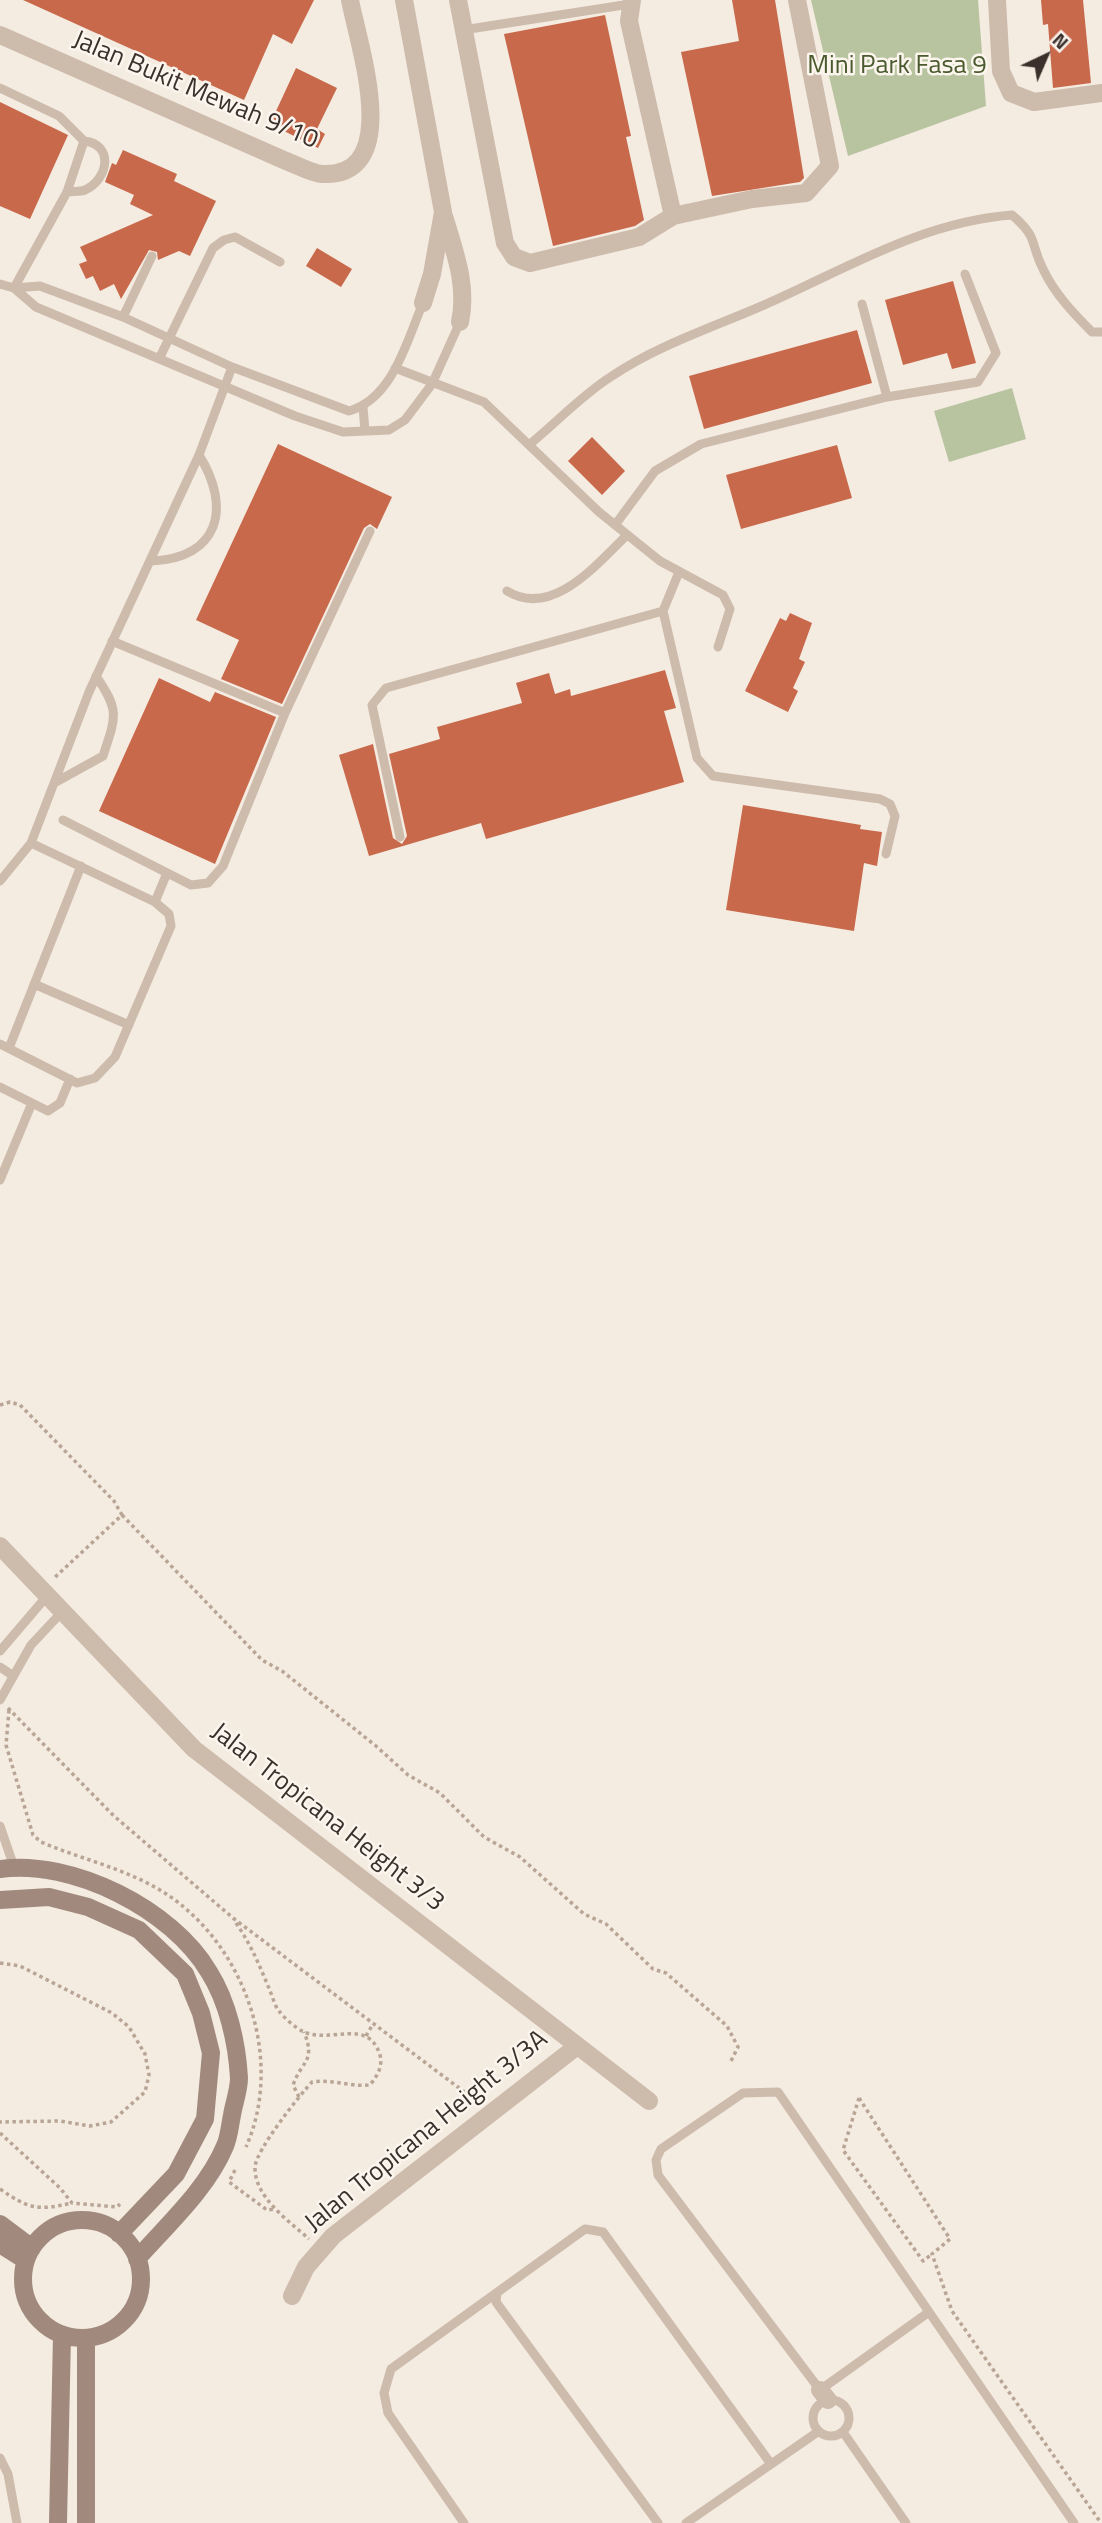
<!DOCTYPE html>
<html>
<head>
<meta charset="utf-8">
<style>
  body { margin:0 }
  #map { position:relative; width:1102px; height:2523px; overflow:hidden; background:#f4ebe1; font-family:"Titillium Web",sans-serif }
  canvas { display:block }
  .north { position:absolute; left:1011px; top:21px; width:70px; height:70px; -webkit-text-stroke:5px #fbf5ee; paint-order:stroke; rotate:44deg; font-size:19px; font-weight:700; line-height:28px; text-align:center; color:#3b302b }
  .north::after { content:''; display:block; margin:auto; width:24px; height:32px; background:#3b302b; clip-path:polygon(50% 0,100% 100%,50% 72%,0 100%) }
</style>
</head>
<body>
<div id="map">
<canvas width="1102" height="2523"></canvas>
<div class="north">N</div>
</div>
<script>
const ctx = document.querySelector('canvas').getContext('2d');
ctx.lineJoin = 'round';
function fillPath(path, color) { ctx.fillStyle = color; ctx.fill(path, 'evenodd'); }
function stroke(path, color, width, dash) { ctx.strokeStyle = color; ctx.lineWidth = width; ctx.lineCap = dash ? 'butt' : 'round'; ctx.setLineDash(dash || []); ctx.stroke(path); }
function write(font, color, halo, rows, align = 'center') {
  ctx.font = font + ' "Titillium Web",sans-serif'; ctx.lineWidth = 5; ctx.setLineDash([]); ctx.textBaseline = 'middle'; ctx.strokeStyle = halo; ctx.fillStyle = color; for (const [text, x, y, turn = 0] of rows) {
    ctx.save(); ctx.translate(x, y); ctx.rotate((+turn || 0) * Math.PI / 180); ctx.textAlign = isNaN(turn) ? turn : align; if (halo) ctx.strokeText(text, 0, 0); ctx.fillText(text, 0, 0); ctx.restore();
  }
}
fillPath(new Path2D(`
  M811 0H978L986 106 848 156Z
  M1012 388 1026 439 949 462 934 411Z`), '#b8c4a0');
fillPath(new Path2D(`
  M23 0H314L292 44 273 34 244 100Z
  M732 0H775L804 178 800 182 712 196 681 52 739 41Z
  M1041 0H1083L1091 83 1053 88 1048 24 1043 25Z
  M605 15 631 136 626 137 644 220 635 226 553 246 504 34Z
  M296 68 337 88 317 129 325 134 318 148 270 124Z
  M0 102 68 135 30 219 0 206Z
  M123 150 177 174 174 181 216 201 190 256 179 251 158 260 157 252 149 250 121 299 114 284 100 291 93 276 86 279 79 264 87 261 80 247 153 215 130 204 134 195 105 182 112 163 116 165Z
  M317 248 352 269 341 287 306 266Z
  M953 281 976 363 952 369 947 353 903 365 885 300Z
  M857 330 872 383 704 429 689 376Z
  M592 437 625 471 602 495 568 461Z
  M278 444 392 497 377 529 370 524 364 528 282 704 221 679 239 640 196 620Z
  M837 445 852 498 741 529 726 475Z
  M790 613 812 623 799 659 805 662 793 688 798 691 788 712 745 691 780 618 786 621Z
  M665 670 676 708 664 711 684 782 486 839 481 823 369 856 339 755 373 744 393 838 402 844 407 836 389 754 440 739 437 727 522 703 516 683 549 673 555 694 570 689 571 696Z
  M159 678 210 702 215 692 276 717 215 864 99 811Z
  M743 805 861 825 860 829 882 832 877 866 864 863 854 931 726 910Z`), '#c8694b');
stroke(new Path2D(`
  M0 1405 10 1402 20 1405 114 1501 122 1515 53 1579
  M122 1515 262 1660 282 1671 376 1746 408 1775 440 1793 484 1837 520 1857 584 1914 606 1924 653 1969 666 1973 727 2026 738 2047 730 2063
  M8 1708 114 1816 233 1918 479 2103
  M9 1710 6 1745 33 1835 41 1842C81 1859 123 1868 160 1890 243 1940 286 2057 246 2147
  M236 1923C250 1943 259 1964 268 1986 272 1994 274 2005 279 2011 284 2018 297 2029 304 2032 331 2044 368 2017 380 2055 383 2067 377 2076 370 2085 350 2087 333 2079 312 2082 299 2096 256 2150 255 2167 254 2197 289 2221 309 2239
  M0 1963 20 1966 112 2013 129 2027 145 2054 149 2075 145 2092 111 2122 90 2126 60 2121 0 2122
  M366 2036 373 2024
  M299 2097 293 2085C302 2060 316 2062 304 2032
  M859 2098 950 2239 932 2254 952 2311 1101 2523
  M859 2098 843 2150 923 2261 932 2254
  M0 2133 60 2188 72 2203 117 2207 120 2204
  M235 2170 229 2182 267 2210 275 2209
  M0 2189C29 2209 37 2211 72 2203`), '#b9a596', 3.5, [3.5, 3.5]);
stroke(new Path2D(`
  M463 30 630 4
  M0 88 59 116 84 141 67 192 14 288
  M67 192C72 191 80 192 85 190 109 179 114 144 84 141
  M0 284 14 288 36 307 295 416 343 432 389 430 405 420 432 384 460 322
  M14 288 40 286 123 317 232 367 349 411C393 399 407 340 423 303
  M862 304 887 397
  M123 317 152 256
  M159 359 213 248 224 240 235 237 280 262
  M395 368 484 402 599 512 660 561 723 595 730 609 718 647
  M363 407 365 431
  M530 444C557 422 583 394 612 376 657 346 708 329 757 308 841 272 919 222 1012 215 1040 239 1029 243 1044 271 1055 294 1074 314 1092 332H1102
  M615 525 655 471 701 444 887 397 978 382 996 353 965 274
  M152 561C219 558 232 508 199 455
  M679 572 663 611 697 758 713 776 880 799 890 804 895 816 886 854
  M507 591C552 619 597 564 627 535
  M112 641 285 713
  M56 782 103 756C116 716 120 711 96 676
  M63 820 191 885 208 883 223 866 285 713 370 531
  M400 837 372 705 386 688 663 611
  M0 881 31 843 89 692 199 455 232 367
  M155 902 167 873
  M34 984 129 1025
  M0 1044 77 1083 95 1078 115 1057 171 926 169 914 155 902 31 843
  M9 1048 81 866
  M0 1087 48 1111 60 1103 70 1079
  M0 1180 32 1103
  M0 1651 47 1596
  M0 1667 12 1675
  M0 1700 31 1645 61 1613
  M0 1826 14 1867
  M497 2293 496 2302 658 2523
  M929 2312 820 2390 658 2175 656 2160 661 2149 743 2093 778 2092 1074 2523
  M813 2418a18 18 0 1 1 36 0a18 18 0 1 1-36 0Z
  M843 2432 906 2523
  M0 2458 8 2474 17 2523
  M464 2523 388 2413 384 2393 391 2369 585 2229 603 2232 771 2464
  M686 2523 819 2431`), '#cdbbac', 9);
stroke(new Path2D(`
  M404 0 443 212 432 274 423 303
  M458 0 505 243 514 257 530 263 639 237 673 216
  M632 0 629 21 673 216 752 199 806 193 830 166 797 0
  M997 0 1001 71 1011 93 1034 102 1102 93
  M0 35 286 161C297 165 311 173 322 174 405 178 358 44 350 0
  M444 216C454 250 468 285 460 322
  M0 1546 194 1749 649 2101
  M292 2296 306 2267 333 2236 576 2047
  M820 2390 828 2400`), '#cdbbac', 18);
stroke(new Path2D(`
  M0 1869C72 1859 172 1909 209 1972 228 2002 237 2043 239 2078 239 2090 234 2103 232 2115 230 2125 229 2137 225 2146 207 2189 168 2224 137 2259
  M0 1900 49 1897 88 1907 139 1930 185 1974 201 2013 211 2053 205 2119 176 2174 119 2234
  M23 2279a59 59 0 1 1 118 0a59 59 0 1 1-118 0Z
  M0 2224 32 2248
  M0 2244 25 2260
  M86 2338V2523
  M58 2523 62 2335`), '#a18a7d', 18);
write('26px', '#4a5a2e', '#fbf5ee', [
  ["Mini Park Fasa 9",897,67]
]);
write('26px', '#3b302b', '#fbf5ee', [
  ["Jalan Bukit Mewah 9/10",195,91,23],
  ["Jalan Tropicana Height 3/3",327,1818,38],
  ["Jalan Tropicana Height 3/3A",427,2132,-39]
]);
</script>
</body>
</html>
